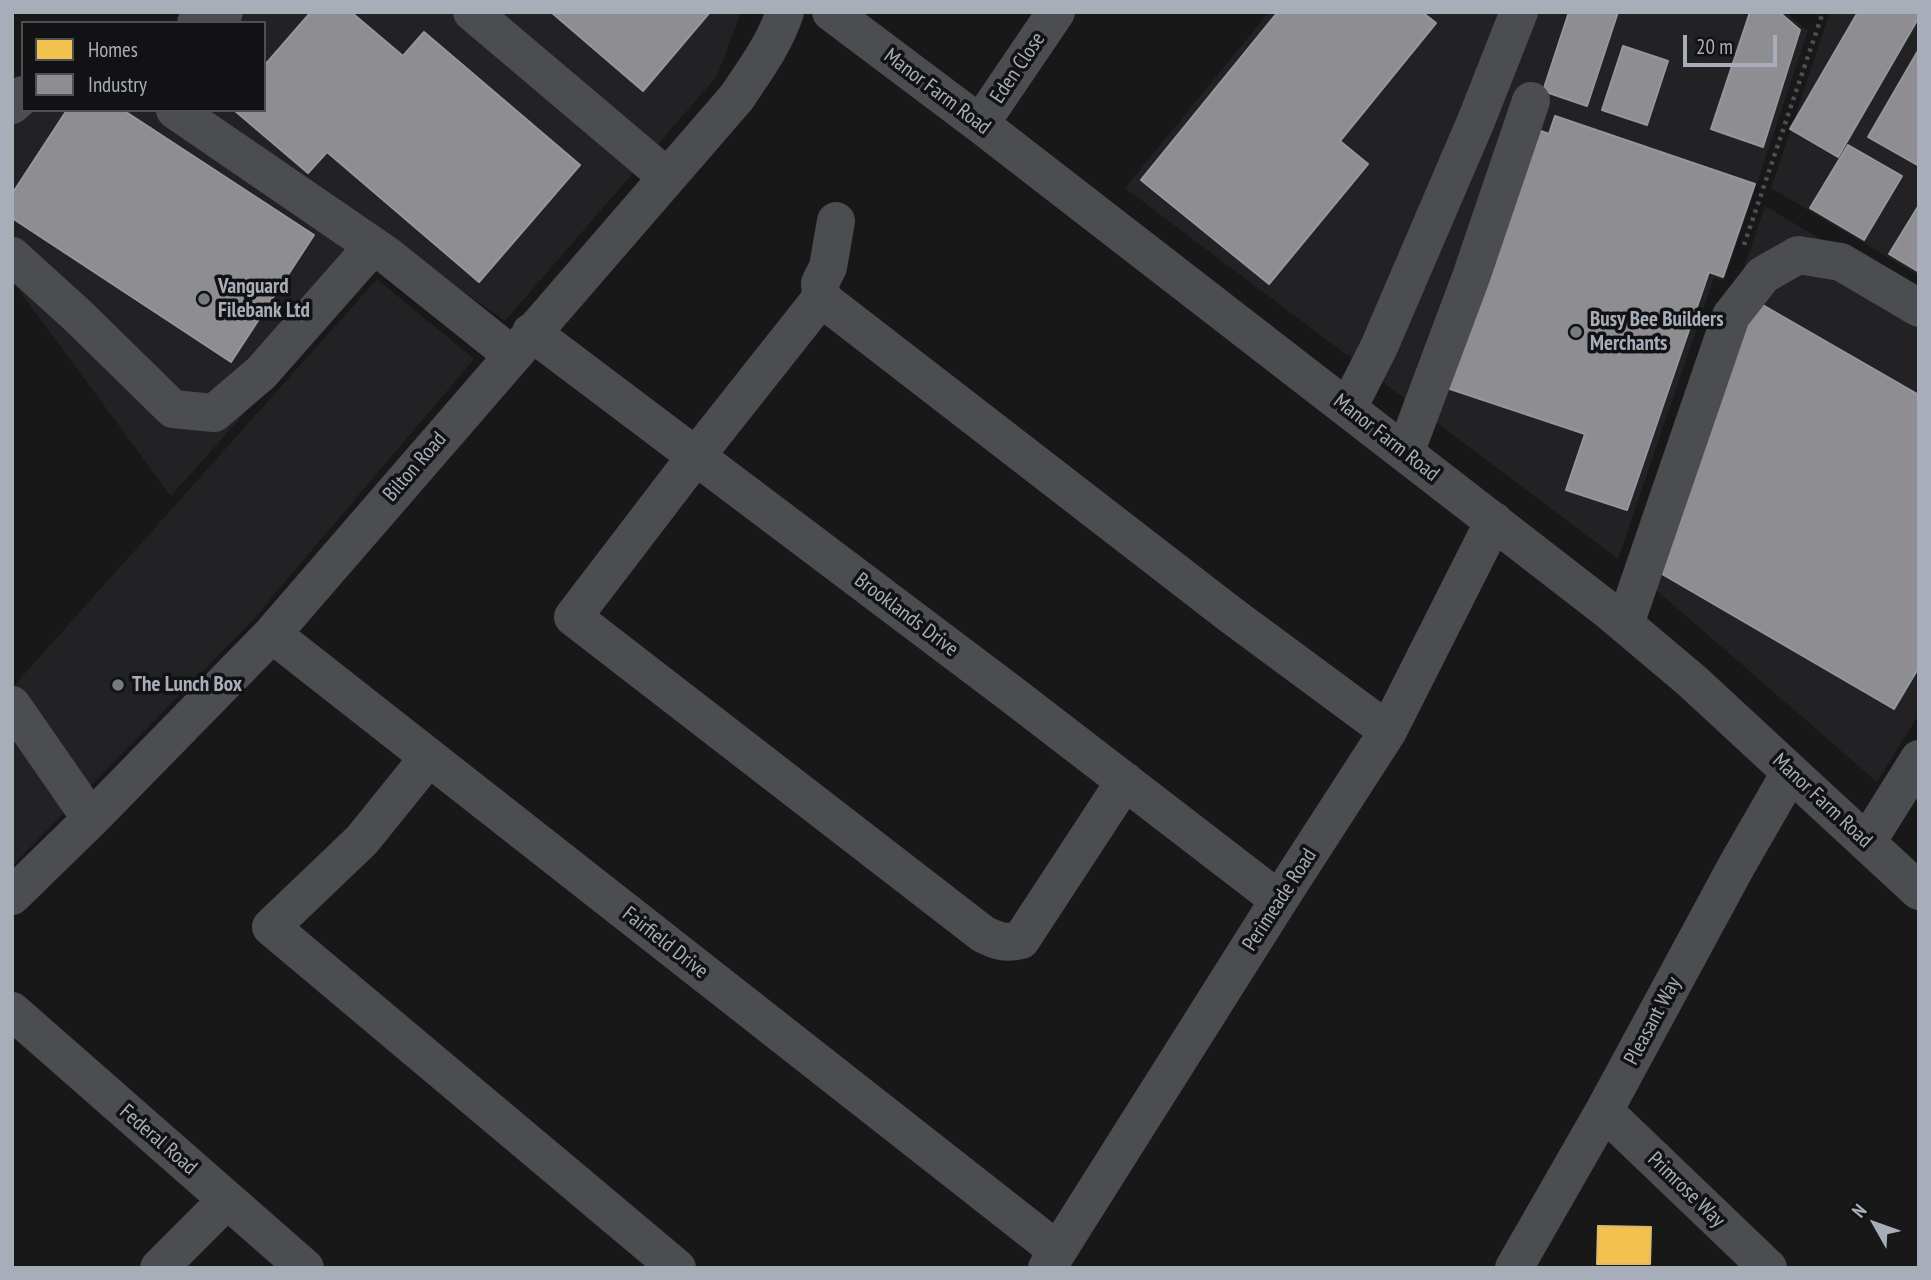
<!DOCTYPE html>
<html>
<head>
<meta charset="utf-8">
<style>
  body { margin:0 }
  #map { position:relative; width:1931px; height:1280px; overflow:hidden; background:#181818; font-family:"PT Sans Narrow",sans-serif }
  canvas { display:block }
  .frame { position:absolute; inset:0; border:14px solid #a8aeb9; pointer-events:none }
  .legend { position:absolute; left:21px; top:21px; width:245px; height:91px; box-sizing:border-box; background:#121214; border:2px solid #4e5056; margin:0; padding:9px 12px; list-style:none; font-size:21px; color:#a8aeb9 }
  .legend li { display:flex; align-items:center; gap:14px; height:35px }
  .legend b { width:35px; border:2px solid #4e5056 }
  .north { position:absolute; left:1840px; top:1189px; width:70px; height:70px; -webkit-text-stroke:5px #121214; paint-order:stroke; rotate:310deg; font-size:19px; font-weight:700; line-height:28px; text-align:center; color:#a8aeb9 }
  .north::after { content:''; display:block; margin:auto; width:24px; height:32px; background:#a8aeb9; clip-path:polygon(50% 0,100% 100%,50% 72%,0 100%) }
  .scale { position:absolute; left:1683px; top:35px; width:94px; height:32px; box-sizing:border-box; border:4px solid #a8aeb9; border-top:0; padding-left:9px; font-size:21px; line-height:24px; white-space:nowrap; color:#a8aeb9; -webkit-text-stroke:5px #121214; paint-order:stroke }
</style>
</head>
<body>
<div id="map">
<canvas width="1931" height="1280"></canvas>
<div class="frame"></div>
<ul class="legend">
<li><b style="height:19px;background:#f2c14e"></b>Homes</li>
<li><b style="height:19px;background:#8d8d92"></b>Industry</li>
</ul>
<div class="north">N</div>
<div class="scale">20 m</div>
</div>
<script>
const ctx = document.querySelector('canvas').getContext('2d');
ctx.lineJoin = 'round';
function fillPath(path, color) { ctx.fillStyle = color; ctx.fill(path, 'evenodd'); }
function stroke(path, color, width, dash) { ctx.strokeStyle = color; ctx.lineWidth = width; ctx.lineCap = dash ? 'butt' : 'round'; ctx.setLineDash(dash || []); ctx.stroke(path); }
function write(font, color, halo, rows, align = 'center') {
  ctx.font = font + ' "PT Sans Narrow",sans-serif'; ctx.lineWidth = 7; ctx.setLineDash([]); ctx.textBaseline = 'middle'; ctx.strokeStyle = halo; ctx.fillStyle = color; for (const [text, x, y, turn = 0] of rows) {
    ctx.save(); ctx.translate(x, y); ctx.rotate((+turn || 0) * Math.PI / 180); ctx.textAlign = isNaN(turn) ? turn : align; if (halo) ctx.strokeText(text, 0, 0); ctx.fillText(text, 0, 0); ctx.restore();
  }
}
fillPath(new Path2D(`
  M207 12H741L717 76 505 321 206 110H264V23H178Z
  M1269 12H1785L1808 31 1724 281 1714 278 1618 559 1125 188Z
  M1830 12H1919V276L1771 188Z
  M12 91 23 110H191L376 265 171 496 12 281Z
  M1765 206 1919 298V714L1877 782 1632 569 1723 294 1734 297Z
  M377 279 474 359 251 622 12 866V688Z`), '#222224');
const homes = new Path2D(`
  M1598 1226 1651 1227 1650 1264H1597Z`);
fillPath(homes, '#f2c14e');
stroke(homes, '#dcbb6e', 2);
const industry = new Path2D(`
  M311 12H351L403 56 424 32 580 165 479 282 327 152 308 173 234 110H264V66Z
  M551 12H710L643 91Z
  M1278 12H1422L1436 23 1340 141 1368 164 1269 284 1141 180Z
  M1569 12H1618L1587 106 1543 91Z
  M1750 12H1779L1800 30 1763 147 1711 129Z
  M1858 12H1919V17L1838 157 1790 129Z
  M1623 46 1668 61 1647 125 1602 110Z
  M1919 49V166L1868 137Z
  M67 110H123L314 235 231 362 12 218V194Z
  M1555 116 1755 184 1723 277 1709 272 1627 510 1566 490 1585 434 1444 387 1533 128 1549 134Z
  M1848 145 1902 176 1864 240 1810 208Z
  M1919 205V272L1889 254Z
  M1754 300 1919 395V667L1894 709 1662 574Z`);
fillPath(industry, '#8d8d92');
stroke(industry, '#95979e', 2);
stroke(new Path2D(`
  M1744 245 1823 12`), '#4e4f52', 4.5, [3.5, 5]);
stroke(new Path2D(`
  M472 12 667 177
  M831 12 980 124 1609 611 1692 681 1919 891
  M196 23 224 12
  M12 105 23 95
  M175 110 388 256 512 355
  M980 124 1056 12
  M12 256 77 315 173 409 214 413 261 373 373 246
  M821 298 820 283 828 267 836 221
  M531 332 1010 693 1279 900
  M1348 408 1379 347 1476 121 1519 12
  M1405 453 1471 277 1531 101
  M1625 624 1731 316 1763 275 1798 255 1841 262 1919 308
  M272 634 1058 1251
  M12 705 91 819
  M429 757 362 840 271 927 677 1268
  M1125 781 1021 940C1005 944 997 941 983 934L573 617 696 456 821 298 1231 615 1388 731
  M1867 842 1919 759
  M12 896 91 819 272 634 737 97C755 70 775 43 785 12
  M12 1011 305 1268
  M1604 1111 1768 1268
  M159 1268 227 1200
  M1047 1268 1279 900 1388 731 1494 521
  M1514 1268 1604 1111 1737 865 1790 773`), '#4b4d51', 38);
for (const [x, y, r, color] of [
  [204,299,7,"#767a81"],
  [1576,332,7,"#767a81"],
  [118,685,7,"#767a81"]
]) { const dot = new Path2D(); dot.arc(x, y, r, 0, 2 * Math.PI); ctx.fillStyle = color; ctx.fill(dot); stroke(dot, '#121214', 2.5); }
write('21px', '#a8aeb9', '#121214', [
  ["Eden Close",1018,68,-56],
  ["Manor Farm Road",937,92,37],
  ["Manor Farm Road",1386,438,38],
  ["Bilton Road",415,467,-49],
  ["Brooklands Drive",906,615,37],
  ["Manor Farm Road",1822,801,43],
  ["Perimeade Road",1280,900,-57],
  ["Fairfield Drive",665,943,38],
  ["Pleasant Way",1653,1021,-62],
  ["Federal Road",158,1140,41],
  ["Primrose Way",1686,1190,44]
]);
write('bold 21px', '#a8aeb9', '#121214', [
  ["Vanguard",218,287],
  ["Filebank Ltd",218,311],
  ["Busy Bee Builders",1590,320],
  ["Merchants",1590,344],
  ["The Lunch Box",132,685]
], 'left');
</script>
</body>
</html>
